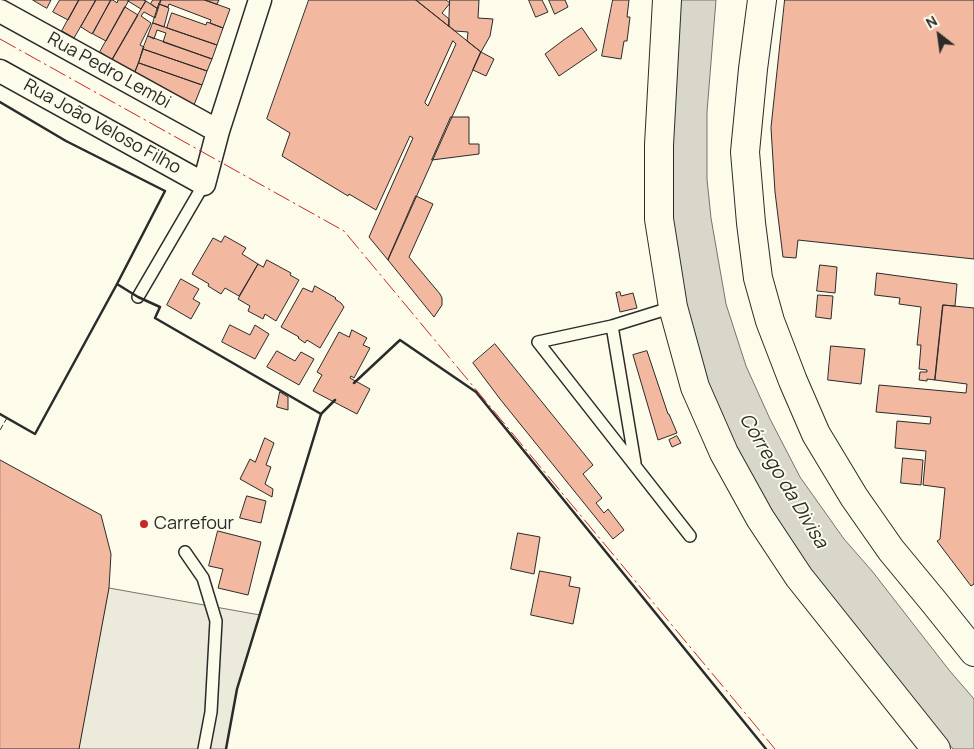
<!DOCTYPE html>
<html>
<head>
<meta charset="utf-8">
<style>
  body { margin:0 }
  #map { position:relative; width:974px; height:749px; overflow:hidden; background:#fdfbea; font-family:Manrope,sans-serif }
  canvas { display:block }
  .north { position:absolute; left:914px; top:10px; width:50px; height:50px; -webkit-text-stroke:4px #fdfbea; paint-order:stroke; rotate:330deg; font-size:14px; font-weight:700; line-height:20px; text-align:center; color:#2b2b2b }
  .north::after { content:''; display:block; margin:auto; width:18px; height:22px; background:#2b2b2b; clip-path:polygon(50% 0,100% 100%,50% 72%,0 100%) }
</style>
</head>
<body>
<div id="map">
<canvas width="974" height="749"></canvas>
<div class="north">N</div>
</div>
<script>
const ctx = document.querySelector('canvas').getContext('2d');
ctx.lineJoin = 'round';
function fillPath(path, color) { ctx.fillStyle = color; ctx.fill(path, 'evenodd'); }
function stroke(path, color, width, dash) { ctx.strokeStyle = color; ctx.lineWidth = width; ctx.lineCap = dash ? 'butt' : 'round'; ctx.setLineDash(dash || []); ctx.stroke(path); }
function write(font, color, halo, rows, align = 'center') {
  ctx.font = font + ' Manrope,sans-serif'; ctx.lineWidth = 4; ctx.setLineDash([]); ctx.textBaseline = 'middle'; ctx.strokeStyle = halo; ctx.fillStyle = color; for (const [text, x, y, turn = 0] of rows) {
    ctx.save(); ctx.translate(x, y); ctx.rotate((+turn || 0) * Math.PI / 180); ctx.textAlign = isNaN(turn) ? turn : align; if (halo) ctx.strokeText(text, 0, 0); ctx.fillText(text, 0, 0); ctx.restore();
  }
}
const parking = new Path2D(`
  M109 588 260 615 237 689 226 749H79Z`);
fillPath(parking, '#eceadb');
stroke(parking, '#74746e', 1);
const water = new Path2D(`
  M677 0H716L707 112V179L711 218 726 304 746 366 770 419 800 477 844 539 872 571 949 670 974 699V749H953L803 566 745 475 691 350 664 209Z`);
fillPath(water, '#d8d7c9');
stroke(water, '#74746e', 1);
const building = new Path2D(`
  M33 0H51L47 8Z
  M60 0H79L68 20 53 12Z
  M79 0H96L74 38 62 31Z
  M96 0H111L92 34 81 27Z
  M111 0H113L117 3 118 0H129L106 41 93 34Z
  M129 0H143L146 1 141 9 128 1Z
  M153 0H161L158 9 151 4Z
  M161 0H205L230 9 223 28 210 23 211 20 169 4 168 7 159 4Z
  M205 0H219L217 4Z
  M309 0H416L481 52 388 260 369 237 413 138 410 136 376 210 349 194 348 196 282 156 290 133 267 119ZM453 41 456 44 428 106 425 103Z
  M416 0H446L450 3 442 13 449 19V26Z
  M450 0H479L478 18 493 19 490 36 481 52 467 41 468 32 455 31 449 26Z
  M529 0H542L548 12 536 17Z
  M549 0H565L568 7 555 14Z
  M613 0H629L627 17H630L627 41H624L621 59 602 56Z
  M785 0H974V259L798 240 796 258 783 257 775 192 771 128Z
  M146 1 158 9 155 18 144 12 141 16 151 23 140 45 144 47 135 72 112 60Z
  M159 4 169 8 164 27 153 23Z
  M125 7 138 15 112 60 100 52Z
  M172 13 206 25 207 22 223 28 217 45 167 28Z
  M153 23 217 45 212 59 163 42 166 33 157 30 154 39 148 36Z
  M582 28 597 50 559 76 545 54 565 39Z
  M148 36 212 59 207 71 143 49Z
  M143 49 207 71 202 85 139 63Z
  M481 52 494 59 486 76 473 70Z
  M139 63 202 85 194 105 135 72Z
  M451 117H469V144H479V154L432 160Z
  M416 196 433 204 409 257 440 294 442 298V305L434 317 388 260Z
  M225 236 246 248 242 254 258 264 239 296 225 288 221 294 208 286 209 284 192 274 213 238 221 242Z
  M267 260 291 273 290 275 299 280 276 321 265 314 263 319 248 311 250 306 238 299 258 264 263 267Z
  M820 265 837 267 835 293 817 291Z
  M877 273 957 284 955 306 943 305 935 380 927 379V381L919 380 920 372H927V370L919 369 921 345H917L921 307 899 304 900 298 875 295Z
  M181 279 199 289 193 299 200 303 191 319 167 305Z
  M315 286 336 298 335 299 341 303 344 307 320 348 307 340 305 343 298 338 299 337 281 327 303 288 312 292Z
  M620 292 621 296 633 293 637 308 620 312 616 293Z
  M818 295 833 296 831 319 816 317Z
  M943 305 974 308V584L971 586 937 541 940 539 945 488 923 485 926 451 895 448 897 421 930 424 931 417 876 412 879 385 966 393 967 384 935 380Z
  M230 325 250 335 255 325 269 334 255 359 222 342Z
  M352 330 367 338 363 345 370 348 354 378 351 376 350 378 370 389 357 414 313 391 322 375 317 372 339 332 349 337Z
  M495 344 593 465 583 474 602 498 596 503 604 513 608 509 624 530 613 539 500 399 473 363Z
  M831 346 865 349 861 384 828 380Z
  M277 351 295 361 301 352 314 359 299 385 267 367Z
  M647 351 668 414H669L677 433 658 440 633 355Z
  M280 392 288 397V410L277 407Z
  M677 436 681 443 672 447 669 440Z
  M265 438 274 443 266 465 271 467 265 484 273 489 272 497 240 479 250 459 255 462Z
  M903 458 923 460 921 485 901 483Z
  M0 460 101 515 111 554 109 588 79 749H0Z
  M247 496 266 501 261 523 240 518Z
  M218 531 261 542 248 595 218 588 223 569 209 566Z
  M518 533 540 537 534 574 511 569Z
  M540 571 571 577 569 586 580 588 573 624 531 615Z`);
fillPath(building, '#f2b8a0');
stroke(building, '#2b2b2b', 1);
const lane = new Path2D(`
  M138 297 204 184
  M673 307 612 326 538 342 690 536
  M612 326 635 463
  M185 552 203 578 216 621 211 712 204 749`);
const street = new Path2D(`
  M0 11 218 131
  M0 71 204 184 218 131 260 0`);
const secondary = new Path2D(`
  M667 0 659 145V219L673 307 695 387 724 453 760 518 799 577 936 749
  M762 0 753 69 745 152 751 223 758 278 770 321 793 381 816 434 854 497 891 550 934 602 974 652`);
stroke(lane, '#2b2b2b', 14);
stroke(street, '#2b2b2b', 25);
stroke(secondary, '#2b2b2b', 30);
stroke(lane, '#fdfbea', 11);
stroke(street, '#fdfbea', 22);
stroke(secondary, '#fdfbea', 28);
stroke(new Path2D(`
  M0 430 7 418`), '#2b2b2b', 1, [6, 2.5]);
stroke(new Path2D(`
  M0 102 66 141 165 191 117 284
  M354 383 400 340 476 392 766 749
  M0 414 35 434 117 284 138 297 160 307 155 318 321 414V415
  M226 749 237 689 321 414 335 400`), '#2b2b2b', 2.5);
stroke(new Path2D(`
  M0 39 344 231 775 749`), '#c62828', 1, [18, 4, 2.5, 4]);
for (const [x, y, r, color] of [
  [144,524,5,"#c62828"]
]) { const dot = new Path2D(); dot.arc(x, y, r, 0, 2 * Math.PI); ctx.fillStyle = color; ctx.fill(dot); stroke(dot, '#fdfbea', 2); }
write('18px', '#2b2b2b', '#fdfbea', [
  ["Rua Pedro Lembi",109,71,29],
  ["Rua João Veloso Filho",102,127,29]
]);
write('18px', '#2b2b2b', '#fdfbea', [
  ["Carrefour",154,524]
], 'left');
write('italic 19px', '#2b2b2b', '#fdfbea', [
  ["Córrego da Divisa",783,481,59]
]);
</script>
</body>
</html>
